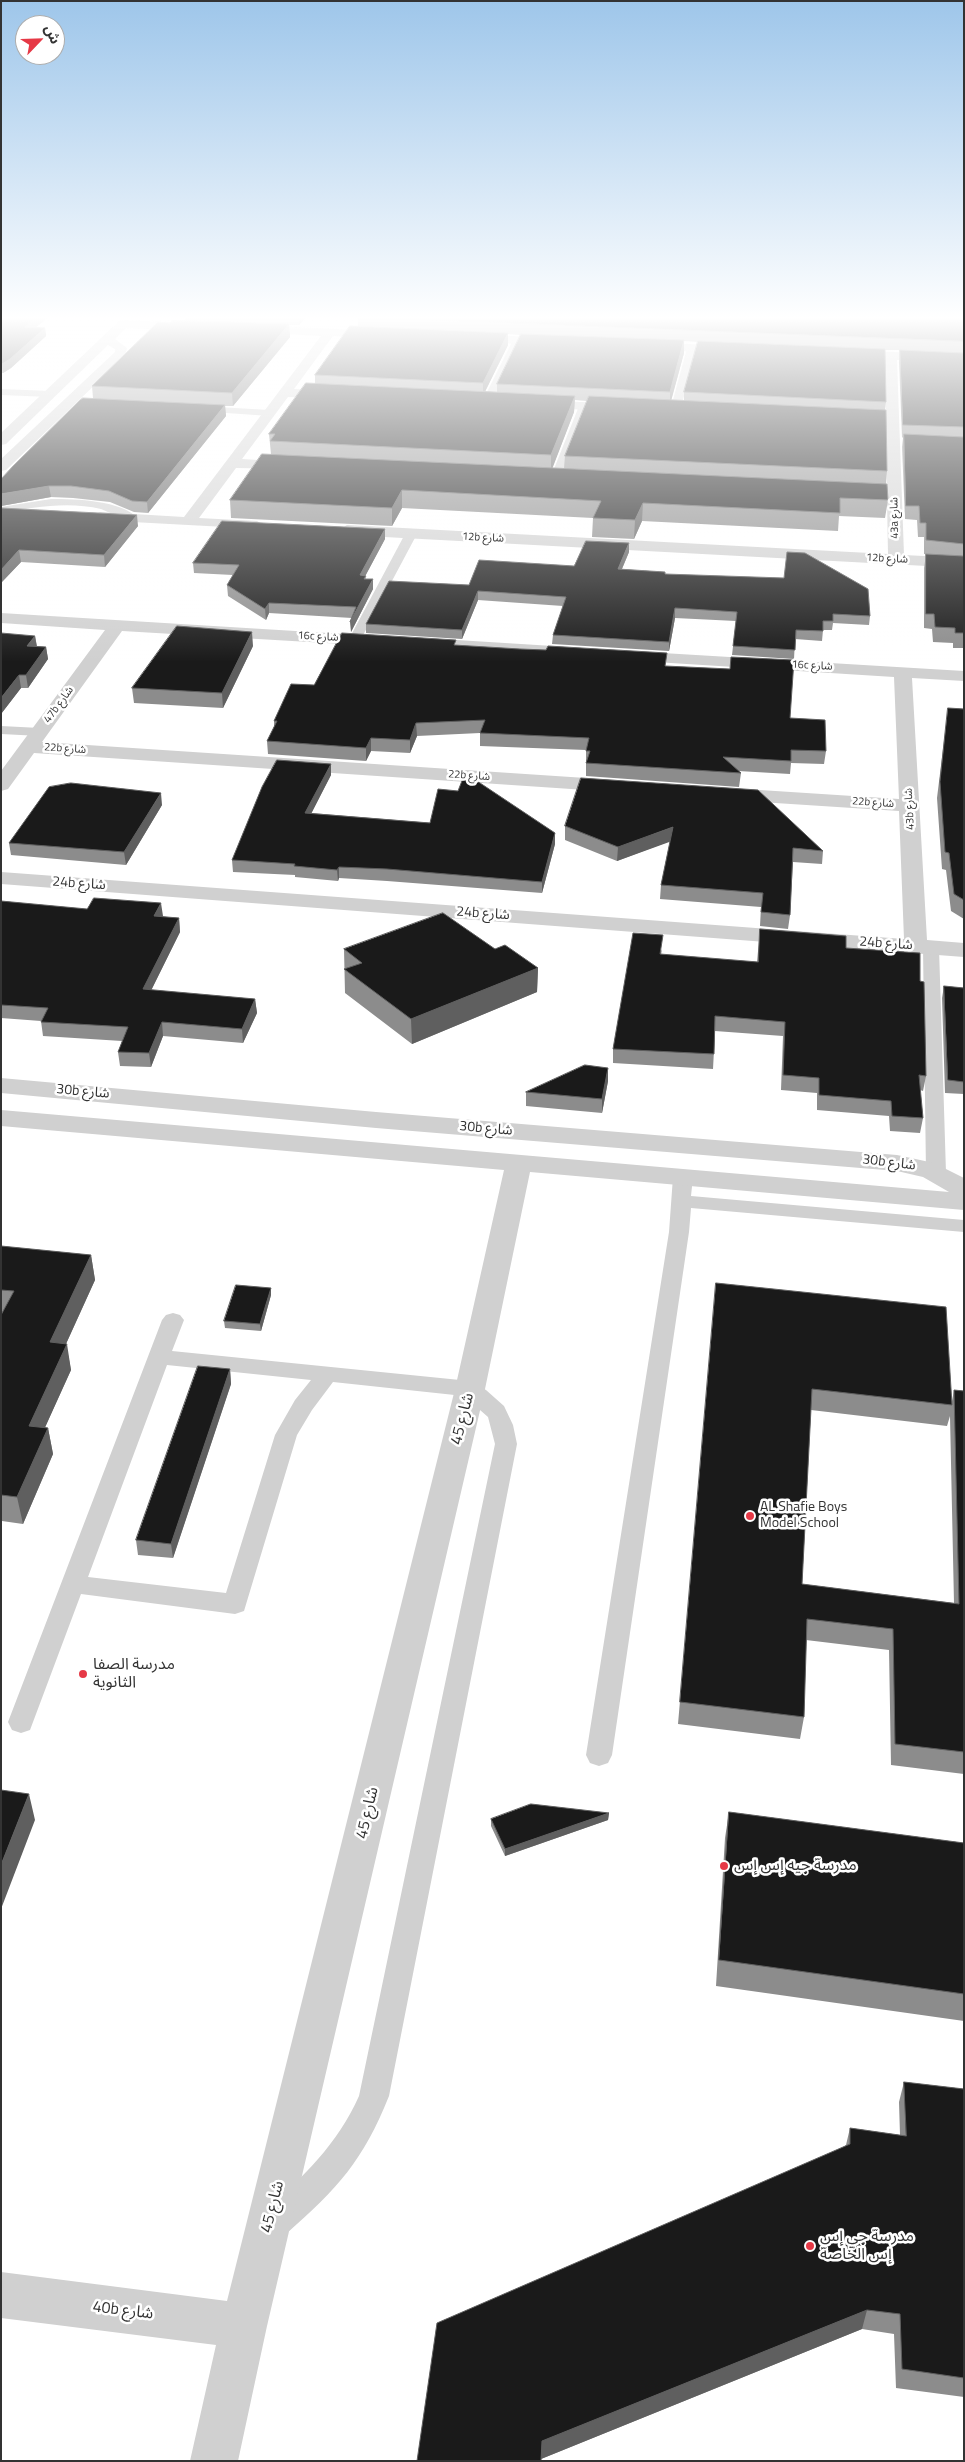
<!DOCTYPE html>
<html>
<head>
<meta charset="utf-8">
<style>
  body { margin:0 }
  #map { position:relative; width:965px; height:2462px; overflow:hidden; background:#fff; font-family:"Titillium Web","Noto Sans Arabic",sans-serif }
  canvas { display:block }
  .frame { position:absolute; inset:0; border:2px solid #333; pointer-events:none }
  .north { position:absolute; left:15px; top:15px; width:50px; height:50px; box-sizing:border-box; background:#fff; border:1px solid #adadad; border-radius:50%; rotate:66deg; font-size:14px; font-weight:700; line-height:20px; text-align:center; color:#333 }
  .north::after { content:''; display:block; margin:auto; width:18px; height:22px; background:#e63946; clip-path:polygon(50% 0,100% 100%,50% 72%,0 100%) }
</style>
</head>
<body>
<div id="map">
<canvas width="965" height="2462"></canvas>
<div class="frame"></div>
<div class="north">ش</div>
</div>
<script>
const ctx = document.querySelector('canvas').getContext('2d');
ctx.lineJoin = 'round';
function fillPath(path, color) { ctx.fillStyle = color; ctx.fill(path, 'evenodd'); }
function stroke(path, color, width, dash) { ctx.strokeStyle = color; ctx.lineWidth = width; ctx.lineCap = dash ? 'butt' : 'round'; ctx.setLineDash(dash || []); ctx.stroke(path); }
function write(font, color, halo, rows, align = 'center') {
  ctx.font = font + ' "Titillium Web","Noto Sans Arabic",sans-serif'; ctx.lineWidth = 5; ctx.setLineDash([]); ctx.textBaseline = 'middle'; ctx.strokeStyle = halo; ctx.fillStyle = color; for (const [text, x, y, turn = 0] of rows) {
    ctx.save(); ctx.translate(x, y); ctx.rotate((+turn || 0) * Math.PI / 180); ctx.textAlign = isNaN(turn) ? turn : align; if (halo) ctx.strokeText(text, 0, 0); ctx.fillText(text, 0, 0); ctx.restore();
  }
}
fillPath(new Path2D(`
  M514 338 522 340 492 402 484 404 482 402Z
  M692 345 697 348 680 411 671 413 670 411 687 348Z
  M1 389 50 391 55 394 50 397 1 395Z
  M584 403 589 406 560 479 559 481H551L550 479 579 406Z
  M200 406 270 410 275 413 270 416 197 411 195 409Z
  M51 499C76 499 121 500 139 519L133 522C122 520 112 513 101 509 69 501 33 507 1 513V507Z
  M411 531 417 534 361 639 359 642H351L349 639 405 534Z
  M1 726 40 728 47 732 40 736 1 734Z
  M931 943 937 944 939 948 946 1173 943 1177H929L926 1173 923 948 925 944Z
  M683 1171 690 1173 693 1177 691 1196 964 1220V1232L691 1208 689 1232 612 1755 608 1763 599 1766 590 1763 586 1755 669 1232 673 1177 676 1173Z
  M173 1313 180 1315 184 1320 172 1351 470 1381 486 1390 504 1406 513 1425 517 1444 389 2096C363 2161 338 2188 286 2234L275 2239 264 2234 259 2223 264 2212C302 2178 338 2144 359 2096L495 1444 488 1417 464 1396 333 1382 312 1410 297 1435 244 1611 235 1614 81 1594 30 1730 21 1733 12 1730 8 1722 162 1320 166 1315ZM167 1365 311 1380 295 1400 275 1435 226 1593 88 1577Z`), '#d0d0d0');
fillPath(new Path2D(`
  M123 320 191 323 197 327 191 331 126 328 115 339 127 348 125 356 6 470 1 471V459L115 352V349L108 345 6 444 1 445V433L119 321Z
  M252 325 381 331 387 335 381 339 333 336 294 389 336 391 341 392 343 395 341 398 288 397 242 459 290 462 295 463 297 466 295 469 236 468 199 518 257 521 265 526 263 529 95 520 92 517 95 514 100 512 184 517 321 336 248 332 246 329Z
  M472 334 556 338 562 342 556 346 468 341 466 338 468 335Z
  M646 342 733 346 739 350 733 354 642 349 640 346 642 343Z
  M849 350 964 355V363L897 360 904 555 964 558V568L347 535 339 530 347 525 888 554 887 500 850 499 842 494 850 489 887 491 886 425 848 423 841 419 848 415 886 417 885 359 845 357 843 354 845 351Z
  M539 400 623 404 630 408 623 412 534 407 532 404 534 401Z
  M1 613 377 636 383 637 386 641 383 645 377 646 122 631 42 742 616 780 623 782 626 786 623 790 616 792 34 753 8 789 1 791V771L105 630 1 623Z
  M457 640 569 647 575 648 578 652 575 656 569 657 451 649 448 645 451 641Z
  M629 651 964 671V681L912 678 927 940 964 943V957L1 884V872L904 939 899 811 729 800 722 798 719 794 722 790 729 788 899 799 894 677 623 660 620 656 623 652Z
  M1 1078 376 1112 897 1155 934 1163 964 1178V1210L530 1172 485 1389 267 2326 238 2461H190L216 2345 1 2318V2272L227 2301 455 1389 504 1170 1 1126V1110L949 1192 923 1177 897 1171 376 1128 1 1093Z`), '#d0d0d0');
fillPath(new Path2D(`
  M1 318H47L36 327 45 328 46 336 11 368 3 373H1Z
  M185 318H305L299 325H289L290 337 233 406H225L226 416 148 513 134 512 110 502 73 498 51 497 1 506 93 398 92 386 170 323 185 320Z
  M358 318H964V648H953V643L933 642 932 629 924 628V568L926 554H924V537H918L917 520 905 519 902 447 903 438 902 437 899 362 900 350H885L886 402 885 410 887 471 886 484 888 500 885 518 839 516 838 531 642 521 634 539 592 537 593 518 402 508 392 526 231 518 230 500 271 454 269 434 315 384V375L358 327ZM508 334 521 335 497 384V392L485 391 508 345ZM684 341 698 342 684 392V401L671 400 684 353ZM575 400 587 401 565 456 564 468H552L574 412Z
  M1 508 138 526 105 567 21 562 1 583Z
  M385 539 365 576 366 579 373 589 351 632 352 618 269 613 266 620 228 596 227 585 233 575 194 573 193 563Z
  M629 552 622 569 665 572V574L870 616 869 625 833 623 832 630H823L822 641 795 639 794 659 732 655 736 621 675 618 669 651 552 644 553 635 563 606 478 600 462 639 366 633V624L469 585 574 566Z
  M35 636 37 646 46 647 48 659 28 688H21L1 714Z
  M456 645 666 666 790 718 826 751 824 764 791 763 790 774 738 771 741 773 739 787 586 776V750L480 746V733L417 736 410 753 371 751 366 761 268 754 267 741 274 727V721L314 685Z
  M253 646 223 708 134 703 132 688Z
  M948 708 964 709V919L951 911 946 870 942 869 937 798Z
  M331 764V775L311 813 555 833V844L542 893 387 881 339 878 338 881 295 877V875L233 872 232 860Z
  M162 805 126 865 11 855 9 843Z
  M565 826 823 851 822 864 793 862 790 915 788 929 760 926 761 907 660 899 661 885 670 841 617 861 565 840Z
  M1 901 179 918 180 932 151 990 255 999 257 1013 243 1043 163 1036 151 1067 120 1066 118 1052 122 1041 43 1036 41 1021 1 1018Z
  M760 929 846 948 920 981 926 1076 923 1091 920 1090 923 1118 920 1133 890 1131 889 1116 817 1110V1093L781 1090 783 1036 715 1031 713 1069 613 1063V1049L662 949 661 955 757 962Z
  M344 949H495L538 968 537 992 412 1044 345 993Z
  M944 986 964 988V1094L945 1093 942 998Z
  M608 1068V1081L602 1113 526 1106V1092Z
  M1 1246 91 1255 95 1280 66 1344 71 1370 45 1427 48 1428 53 1454 23 1524 2 1521 1 1524Z
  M716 1283 952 1401 954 1390 964 1391V1774L891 1765 889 1650 806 1640 804 1717 800 1739 678 1724ZM811 1410 947 1426 950 1416 954 1603 802 1584Z
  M271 1288V1295L261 1331 225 1328 224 1321Z
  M230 1369 231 1384 173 1558 138 1555 136 1540Z
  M729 1812 964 1843V2021L716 1986 725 1838Z
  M609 1813 608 1820 505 1856 491 1826V1819Z
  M904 2082 964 2089V2397L896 2388 894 2334 862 2329 541 2459V2461H417L846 2145 850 2128 900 2135 899 2102Z`), '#8c8c8c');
fillPath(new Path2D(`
  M36 318H47L26 336 25 327Z
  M299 318H305L299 325Z
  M289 324 290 337 233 406 232 393Z
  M45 328 46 336 11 368 3 373 2 364Z
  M508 333V345L483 396V383Z
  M684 340V353L670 405V392Z
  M575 396 574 412 551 472V455Z
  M225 405 226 416 148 513 147 502Z
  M49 486 51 497 1 506V494Z
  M402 490V508L392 526V508Z
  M643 503 642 521 634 539 635 520Z
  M137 515 138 526 105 567 104 555Z
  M385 529V539L360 586V575Z
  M629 543V552L618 578V569Z
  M19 550 21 562 1 583V570Z
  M373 579V589L351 632 350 622Z
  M478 591V600L462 639V630Z
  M269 603V613L266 620 265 609Z
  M675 608V618L669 651V642Z
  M252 632 253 646 223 708 222 693Z
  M35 636 37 648 27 646Z
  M46 647 48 659 28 688 26 675Z
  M19 675 21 688 1 714V698Z
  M416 723 417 736 410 753V740Z
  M371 738V751L366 761V748Z
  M331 764V775L306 824 305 813Z
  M161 793 162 805 126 865 124 852Z
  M673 827 672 841 617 861 618 847Z
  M555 833V844L542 893V882Z
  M339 867V878L338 881 337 870Z
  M161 903 163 916 156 930 154 916Z
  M179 918 180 932 145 1003 143 989Z
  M538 968 537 992 412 1044 411 1019Z
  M255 999 257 1013 243 1043 242 1029Z
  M162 1022 163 1036 151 1067 149 1053Z
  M608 1068V1081L602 1113V1099Z
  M91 1255 95 1280 55 1368 50 1342Z
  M271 1288V1295L261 1331 260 1324Z
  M67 1344 71 1370 34 1452 29 1426Z
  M230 1369 231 1384 173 1558 171 1544Z
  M48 1428 53 1454 23 1524 17 1497Z
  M29 1794 35 1820 1 1909V1865Z
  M609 1813 608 1820 505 1856V1849Z
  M867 2310 862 2329 541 2459V2461L542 2441Z`), '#5f5f5f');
const building = new Path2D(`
  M1 318H36L25 327 45 328 10 359 2 364Z
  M385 318H964V341Z
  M173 320 289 324 232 393 92 386 158 322 170 323Z
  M350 326 508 333 483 383 315 375Z
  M521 334 684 340 670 392 497 384Z
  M698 341 885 349 886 402 684 392Z
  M900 350 964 353V427L903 425Z
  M306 383 575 396 551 455 270 441 275 434H269Z
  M589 396 886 410 887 471 565 456Z
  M83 398 225 405 147 502 132 501 109 491 71 486H49L1 494V479L13 466 80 400Z
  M904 434 964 437V544L926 540V523H920L919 506H906Z
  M262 454 887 484 888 500 840 498V513L643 503 635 520 593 518 601 501 402 490 392 508 230 500Z
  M1 508 137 515 104 555 19 550 1 570Z
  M222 521 385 529 360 575 366 576 364 579H373L350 622 356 607 269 603 265 609 227 585 239 565 193 563Z
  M586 541 629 543 618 569 665 572V574L784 578 787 552 805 553 868 589 870 616 833 614V621H823V631L796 630 795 650 733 646 737 612 675 608 669 642 553 635 566 597 478 591 462 630 366 624 389 581 469 585 479 560 574 566Z
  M926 554 964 556V633H955V628L935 627 934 614H926Z
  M177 626 252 632 222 693 132 688Z
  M1 633 35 636 27 646 46 647 26 675H19L1 698Z
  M342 633 456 640 454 645 520 649 546 650 548 646 667 653 665 666 730 669 731 657 794 660 790 718 825 720 826 751 791 750V761L723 757 741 773 586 763 590 751H586L589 738 480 733 485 720 416 723 410 740 371 738 366 748 267 741 277 721H274L291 684 314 685Z
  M948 708 964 709V900L954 894 949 853 945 852 940 782Z
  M277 760 331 764 305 813 430 823 438 789 458 791 465 773 555 833 542 882 387 869 339 867 337 870 294 866 295 864 232 860 262 787Z
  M581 778 758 790 823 851 793 848 790 915 761 912 763 893 661 885 673 827 618 847 565 826Z
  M71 783 161 793 124 852 9 843 49 787Z
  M94 898 161 903 154 916 179 918 143 989 255 999 242 1029 162 1022 149 1053 118 1052 128 1027 41 1022 48 1008 1 1005V901L87 909Z
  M443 913 495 949 505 945 538 968 411 1019 344 969 362 963 344 949Z
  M760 929 846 936V948L920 953V981L924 982 926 1076 919 1075 923 1118 892 1116 891 1101 819 1095V1078L783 1075 785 1022 715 1016 714 1054 613 1049 633 933 663 935 660 954 758 962Z
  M944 986 964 988V1082L948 1080Z
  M585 1065 608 1068 602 1099 526 1092Z
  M1 1246 91 1255 50 1342 67 1344 29 1426 48 1428 17 1497 1 1495V1315L14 1291 1 1290Z
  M716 1283 946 1307 952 1405 812 1389 802 1584 959 1604 954 1390 964 1391V1752L895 1744 893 1629 807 1619 804 1717 680 1702Z
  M236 1285 271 1288 260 1324 224 1321Z
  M198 1366 230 1369 171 1544 136 1540Z
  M1 1790 29 1794 1 1865Z
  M531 1804 609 1813 505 1849 491 1819Z
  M729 1812 964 1843V1994L719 1960Z
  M904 2082 964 2089V2378L902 2369 900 2314 867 2310 542 2441 541 2461H417L437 2323 850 2144V2128L906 2136Z`);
fillPath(building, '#1a1a1a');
stroke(building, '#5f5f5f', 1);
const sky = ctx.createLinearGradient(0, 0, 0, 662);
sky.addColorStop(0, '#9ec6ea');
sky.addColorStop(0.48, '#fff');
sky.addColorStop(1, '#ffffff00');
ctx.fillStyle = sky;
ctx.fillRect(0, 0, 965, 662);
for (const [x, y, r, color] of [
  [750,1516,5,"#e63946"],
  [83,1674,5,"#e63946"],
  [724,1866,5,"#e63946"],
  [810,2246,5,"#e63946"]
]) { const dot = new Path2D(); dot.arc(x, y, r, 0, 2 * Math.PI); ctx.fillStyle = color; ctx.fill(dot); stroke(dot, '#fff', 2); }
write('11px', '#333', '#fff', [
  ["43a شارع",895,518,-91],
  ["12b شارع",483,538,3],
  ["12b شارع",887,559,3],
  ["16c شارع",318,637,3],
  ["16c شارع",812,666,3],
  ["47b شارع",59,705,-54],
  ["22b شارع",65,749,4],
  ["22b شارع",469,776,4],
  ["22b شارع",873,803,4],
  ["43b شارع",910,809,-93]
]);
write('14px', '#333', '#fff', [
  ["24b شارع",79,884,4],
  ["24b شارع",483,914,4],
  ["24b شارع",886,944,4],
  ["30b شارع",83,1092,5],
  ["30b شارع",486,1129,5],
  ["30b شارع",889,1163,7]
]);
write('14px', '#333', '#fff', [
  ["AL Shafie Boys",760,1508],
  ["Model School",760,1524]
], 'left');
write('16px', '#333', '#fff', [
  ["شارع 45",463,1419,-76],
  ["شارع 45",368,1813,-77],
  ["شارع 45",273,2207,-76],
  ["40b شارع",123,2311,7]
]);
write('16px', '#333', '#fff', [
  ["مدرسة الصفا",93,1665],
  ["الثانوية",93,1683],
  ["مدرسة جيه إس إس",734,1866],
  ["مدرسة جي إس",820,2237],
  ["إس الخاصة",820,2255]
], 'left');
</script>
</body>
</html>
